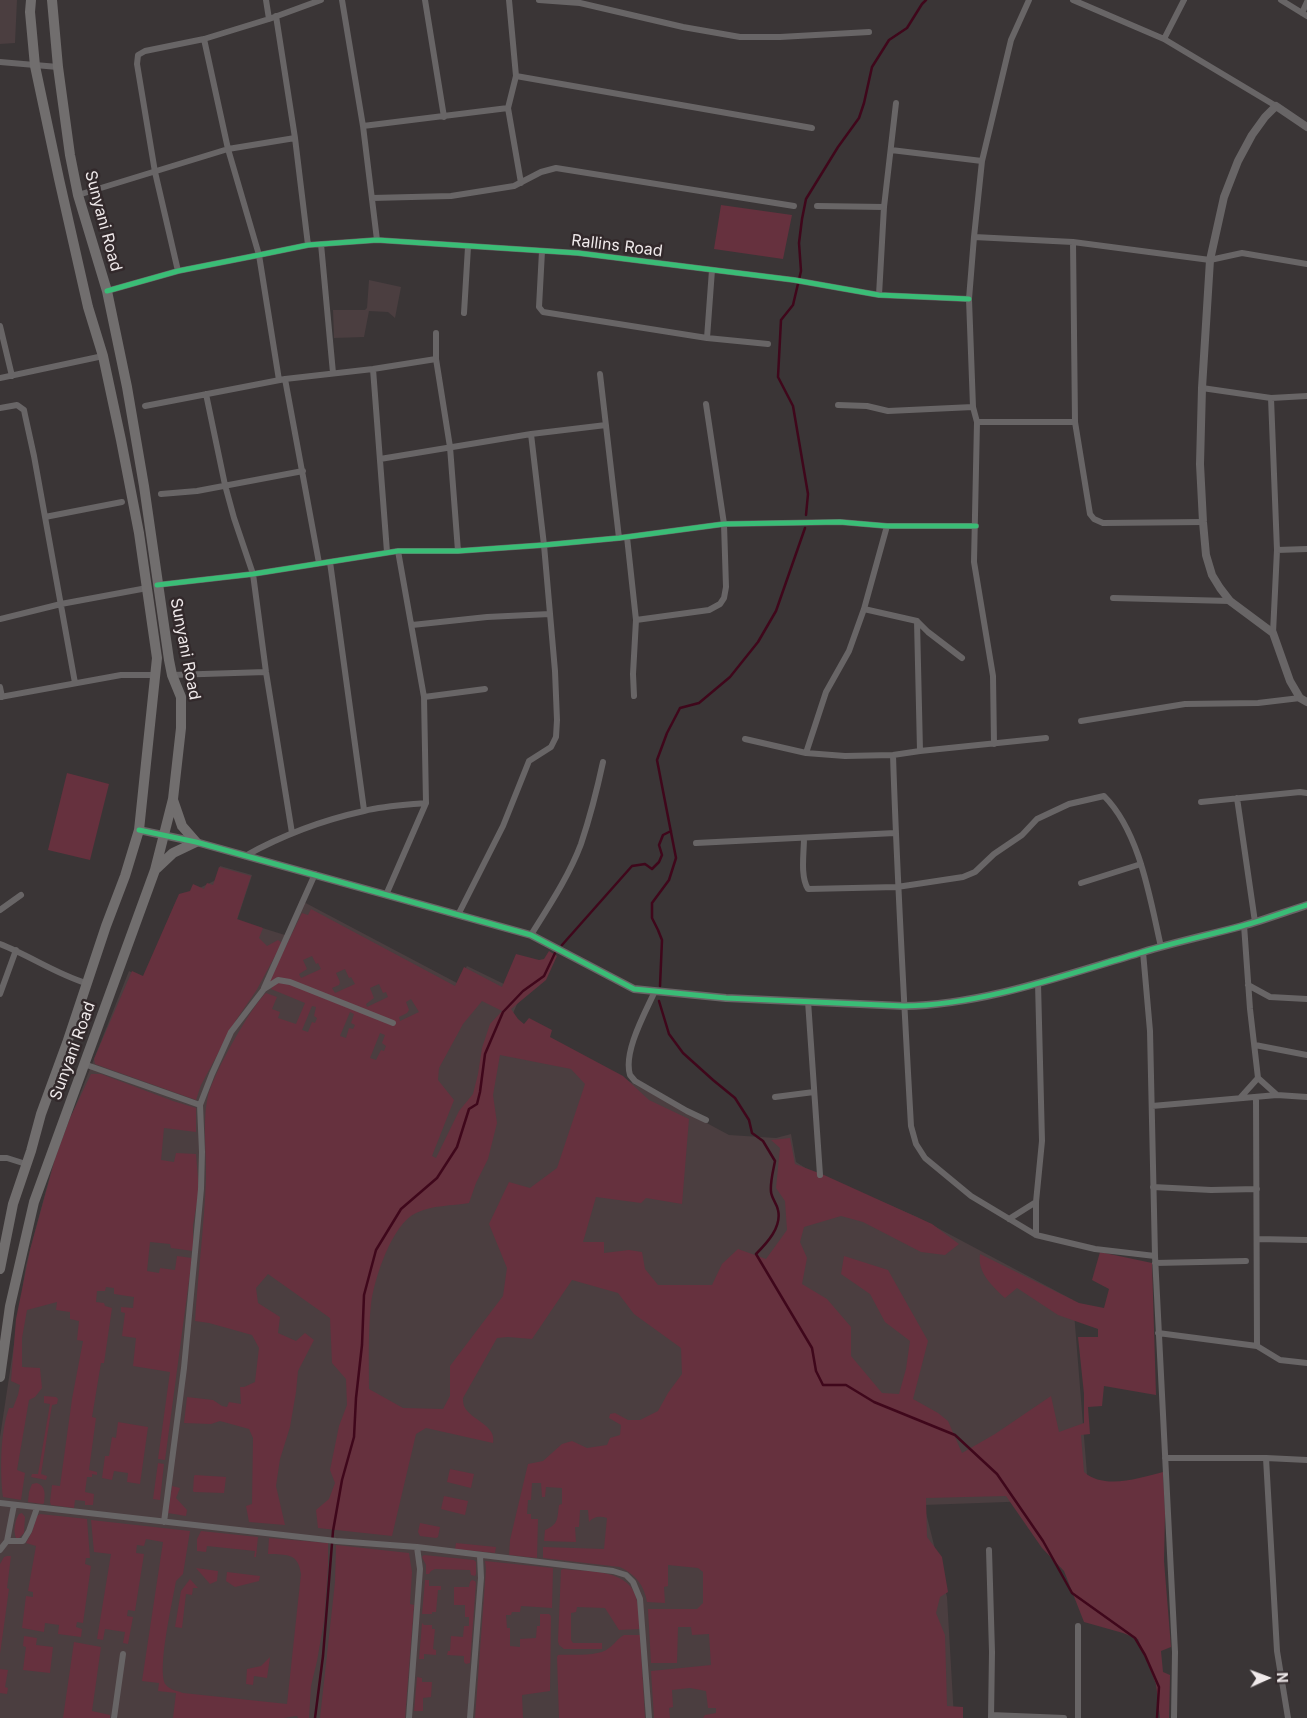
<!DOCTYPE html>
<html>
<head>
<meta charset="utf-8">
<style>
  body { margin:0 }
  #map { position:relative; width:1307px; height:1718px; overflow:hidden; background:#3a3536; font-family:Inter,sans-serif }
  canvas { display:block }
  .north { position:absolute; left:1242px; top:1653px; width:50px; height:50px; -webkit-text-stroke:4px #32292b; paint-order:stroke; rotate:88deg; font-size:14px; font-weight:700; line-height:20px; text-align:center; color:#f0eaeb }
  .north::after { content:''; display:block; margin:auto; width:18px; height:22px; background:#f0eaeb; clip-path:polygon(50% 0,100% 100%,50% 72%,0 100%) }
</style>
</head>
<body>
<div id="map">
<canvas width="1307" height="1718"></canvas>
<div class="north">N</div>
</div>
<script>
const ctx = document.querySelector('canvas').getContext('2d');
ctx.lineJoin = 'round';
function fillPath(path, color) { ctx.fillStyle = color; ctx.fill(path, 'evenodd'); }
function stroke(path, color, width, dash) { ctx.strokeStyle = color; ctx.lineWidth = width; ctx.lineCap = dash ? 'butt' : 'round'; ctx.setLineDash(dash || []); ctx.stroke(path); }
function write(font, color, halo, rows, align = 'center') {
  ctx.font = font + ' Inter,sans-serif'; ctx.lineWidth = 5; ctx.setLineDash([]); ctx.textBaseline = 'middle'; ctx.strokeStyle = halo; ctx.fillStyle = color; for (const [text, x, y, turn = 0] of rows) {
    ctx.save(); ctx.translate(x, y); ctx.rotate((+turn || 0) * Math.PI / 180); ctx.textAlign = isNaN(turn) ? turn : align; if (halo) ctx.strokeText(text, 0, 0); ctx.fillText(text, 0, 0); ctx.restore();
  }
}
fillPath(new Path2D(`
  M0 0H17L15 43 0 44Z
  M369 280 401 287 395 318 388 312 369 311 364 337 334 338 333 310H365L367 308Z
  M220 866 252 875 237 920 288 936 300 900 457 983 467 966 504 984 520 997 511 1018 729 1135 776 1138 791 1134 796 1162 807 1169 917 1217 1073 1300 1089 1499 924 1505 947 1597 954 1718H0V1437L26 1265 55 1157 129 971 143 978 177 899 216 880Z`), '#4b3e40');
fillPath(new Path2D(`
  M721 205 792 215 783 259 714 249Z
  M67 773 109 784 90 860 48 850Z
  M219 867 251 876 237 919 263 928 259 938 267 946 278 940 282 943 256 991 236 1020 201 1085 196 1100 95 1064 94 1059 132 971 143 976 179 894 190 891 193 884 204 889 207 883 213 885Z
  M311 909 455 986 464 967 502 987 516 954 539 960 544 959 549 951 557 956 546 980 511 1009 518 1019 524 1024 529 1018 552 1030 550 1037 623 1076 649 1100 689 1119 682 1204 646 1198 641 1203 596 1197 583 1242H604V1253L629 1250 642 1252 645 1269 658 1285H712L722 1264 738 1249 766 1259 787 1230 785 1201 776 1188 780 1148 771 1140 790 1138 795 1164 824 1175 932 1224 959 1244 945 1255 921 1252 863 1222 841 1216 804 1227 800 1242 807 1258 802 1284 827 1299 851 1327V1356L882 1393 899 1394 906 1369 910 1341 885 1322 870 1294 841 1274 844 1256 888 1270 928 1341 913 1399 938 1413 948 1421 962 1453 995 1434 1051 1396 1059 1432 1084 1423V1394L1078 1337H1098V1329L1058 1315 1017 1288 1005 1298C992 1286 977 1272 980 1254L1079 1303 1104 1308 1109 1289 1092 1280 1100 1252 1152 1263 1156 1395 1104 1386 1102 1406 1088 1407 1090 1434 1081 1435 1084 1472C1104 1490 1140 1478 1163 1472L1165 1513 1164 1561 1171 1647 1161 1651 1163 1672 1170 1675 1169 1718H1160L1156 1684 1138 1639 1123 1633 1084 1622 1064 1571 1042 1548 1006 1496 926 1498 927 1537 942 1557 948 1592 940 1597 936 1613 945 1635 947 1706 963 1707V1718H703L705 1715 716 1713V1708H708L706 1691 690 1688 672 1690 673 1707 669 1708 670 1718H654L651 1671 711 1665 709 1634 692 1635 691 1627H678L677 1663H651L648 1609H697L703 1603V1572L698 1568 668 1565V1586L664 1587 665 1603 647 1602C644 1585 636 1575 620 1567L543 1558V1547L604 1549 607 1518C600 1516 594 1516 589 1522L588 1510H580L579 1527H575L576 1542 544 1541 545 1530C559 1524 557 1519 559 1505L562 1504V1488L546 1487 545 1497H542L541 1483H532L531 1500H528L527 1514H531V1519H538L537 1558 509 1555 510 1540 528 1464 543 1461 562 1444 572 1441 587 1448 607 1445 610 1438 620 1435 621 1425 609 1418 610 1414 615 1413 628 1420H640L658 1411 668 1393 682 1374 681 1348 634 1314 618 1293 572 1280 532 1339 508 1337 497 1338 463 1398C463 1400 463 1403 464 1406 470 1420 497 1425 493 1443L426 1428 416 1434 392 1536 318 1528 316 1510 329 1499 335 1483 330 1470 339 1426 347 1405 346 1379 332 1363 330 1318 268 1274 256 1288 258 1303 280 1317 278 1333 296 1341 305 1333 314 1340 298 1371 296 1392 290 1427 280 1459 276 1486 285 1525 249 1522 246 1506 252 1504 253 1438 249 1429 220 1421 211 1424 184 1423 187 1397 213 1400 222 1406 227 1407 229 1402 241 1404 240 1387H244L255 1382 259 1348 252 1335 209 1323 195 1321C198 1274 204 1227 206 1180 207 1154 202 1121 208 1096 213 1075 250 1008 266 993L277 997 272 1009 280 1012 278 1018 296 1024 305 1003 271 989 273 986 269 981 302 913 308 915ZM312 956 316 964 318 963 321 969 301 978 299 974 307 969 303 960ZM345 969 349 978 351 977 355 984 335 993 332 988 339 985 340 982 336 973ZM379 984 383 993 386 992 388 997 367 1007 366 1004 374 998 370 988ZM411 999 419 1012 400 1021 399 1017 407 1013 409 1010 406 1002ZM482 1001 502 1011 490 1024 482 1048 478 1074 473 1094 459 1111 436 1158 432 1156 454 1100 438 1080 439 1068 463 1024ZM312 1006 316 1007 314 1016 317 1018 315 1023 312 1022 308 1032 302 1030ZM350 1012 354 1014 351 1023 355 1025 353 1029 349 1028 346 1038 340 1036ZM380 1033 385 1035 382 1043 386 1046 384 1051 381 1050 376 1060 370 1058ZM500 1055 571 1069 585 1084 557 1168 530 1188 509 1182 489 1224 507 1268 503 1296 450 1366V1396L443 1409 403 1408 369 1389C369 1361 368 1332 371 1304 374 1279 392 1224 416 1213 432 1205 452 1206 469 1203L476 1183 488 1159 497 1123 493 1095Z
  M91 1074H101L173 1101 196 1108V1132L164 1128 161 1160 174 1162 176 1153 196 1154 199 1191 193 1225V1251L171 1248 170 1244 150 1242 147 1271 159 1273 160 1268 175 1270 177 1256 192 1258 165 1460 158 1459 170 1372 133 1366 136 1338 122 1336 125 1313 121 1312V1307L133 1308 134 1297 114 1294V1288L106 1287 105 1291H97L96 1302 104 1303 105 1306 112 1308 104 1363H101L92 1417 96 1418 89 1470 97 1472V1475L92 1474V1477H87L85 1492 94 1494 93 1505H85V1501L75 1500 74 1508 51 1505 50 1502 52 1485 60 1486 72 1399 83 1341 77 1340 79 1321 70 1319V1312L56 1310 57 1302 27 1310 22 1338V1367L40 1368 42 1388 35 1397 29 1400 17 1470 25 1473 21 1500 3 1497C0 1473 0 1432 9 1408H13L18 1395 20 1385 11 1381 16 1319 30 1250 55 1159 70 1118Z
  M44 1396 56 1397 58 1399 57 1404 52 1405 41 1474 47 1476 46 1480 31 1477 32 1474H38L50 1404 44 1403Z
  M118 1422 148 1427 140 1484 127 1482 128 1473 114 1471 112 1480 102 1478 105 1456H109L112 1437 116 1438Z
  M158 1463 164 1464 160 1500 153 1499Z
  M450 1469 474 1474 471 1488 447 1482Z
  M195 1475 226 1477 224 1493 194 1492 193 1491 194 1476Z
  M37 1483C46 1486 45 1495 44 1503L43 1504 28 1502 29 1492 32 1484Z
  M172 1486 180 1488 176 1498 187 1510 186 1516 168 1513Z
  M444 1496 468 1501 465 1515 441 1509Z
  M22 1513 25 1517 24 1533 19 1538H16C13 1531 15 1520 19 1514Z
  M40 1514 87 1519 90 1558H86L85 1564 91 1566 83 1623 77 1622 76 1627 82 1629 81 1637 58 1634 59 1625 45 1623 44 1632 22 1628 26 1596 33 1597V1592L28 1591 36 1546 26 1543 32 1532 37 1516Z
  M91 1520 190 1531 183 1574 176 1581C173 1599 156 1673 166 1685 170 1690 178 1691 183 1693L287 1704 301 1574C298 1552 286 1555 268 1554L269 1538 328 1543V1566L324 1621 317 1661 311 1686 309 1718H298L297 1716 284 1718H173L176 1693 158 1691 159 1683 142 1681 163 1542 146 1539 144 1546 137 1545 136 1553 144 1554 135 1611 128 1610 127 1616 133 1617 128 1644 123 1643 125 1632 105 1629 103 1640 97 1639 111 1554 94 1552Z
  M420 1523 440 1527 438 1537 436 1538 420 1536 418 1532Z
  M201 1531 258 1537 256 1557H254L255 1551 207 1546 206 1552 197 1551V1539Z
  M456 1543 496 1547 495 1553 455 1549Z
  M336 1545 409 1553 412 1572 410 1604 414 1605 405 1718H320L335 1582Z
  M424 1555 474 1560 476 1562V1574L475 1576 471 1575 470 1570 435 1569 431 1571 429 1574H426V1565L422 1557Z
  M7 1556H11L7 1588 9 1589 0 1654V1564L4 1557Z
  M485 1561 553 1568 552 1608 521 1606 520 1612H512L511 1615H506L507 1628H510V1646L520 1647V1639L536 1638 537 1626H540V1614H549L551 1616 550 1691 522 1695 523 1718H475L486 1569Z
  M196 1568 218 1571 217 1581 210 1584Z
  M563 1569C588 1572 631 1568 637 1601 639 1609 639 1619 640 1629L619 1630 605 1608 577 1607 576 1612 571 1613V1640L573 1643H602V1649H564L559 1645 558 1641 561 1570Z
  M227 1572 260 1576 259 1581 235 1587 226 1581Z
  M190 1579 198 1588H193L192 1595 186 1594 182 1628 175 1627 181 1591Z
  M425 1580H429V1586H441V1590H438L436 1612H432V1614H422Z
  M472 1580 475 1581 476 1583 470 1663 466 1664 464 1662V1656L447 1655 448 1651H450L451 1636 463 1637 464 1626H469V1617H465V1605H454V1587H469L470 1582Z
  M422 1623 424 1625H432V1629H435L433 1649 436 1650V1655L424 1654V1659H419Z
  M624 1635H640L645 1718H559L557 1657 558 1655C572 1654 599 1657 609 1648 615 1644 617 1639 624 1635Z
  M24 1636 37 1638 36 1645 53 1647 50 1673 23 1670 26 1647 23 1646Z
  M74 1642 101 1647 92 1711 110 1715V1718H63Z
  M270 1657 267 1678 254 1676 253 1685 246 1684 247 1669 261 1666Z
  M0 1669 8 1670 5 1687 8 1688 7 1694 0 1693Z
  M417 1677 422 1678V1682H432L431 1697 423 1698V1711H414Z`), '#66313e');
stroke(new Path2D(`
  M806 515 808 494 793 406 778 377 781 320 793 305 801 271 799 243 802 219 806 199 838 147 859 118 864 103 872 67 889 40 907 28 922 4 926 0
  M562 945 632 866 645 864 652 869 659 862 662 855 659 845 663 835 671 831
  M660 986 662 940 658 930 652 918V903L669 880 676 858 657 760 667 733 680 708 699 703 730 677 758 642 776 611 805 528
  M659 1001 669 1034 683 1053 713 1080 735 1098 749 1120 752 1133 763 1141 775 1161C773 1172 770 1182 771 1192 772 1199 777 1204 778 1210 782 1227 767 1243 756 1254L812 1348 816 1371 823 1385H846L874 1402 955 1435 997 1474 1043 1541 1072 1593 1135 1638 1145 1655 1159 1687 1157 1718
  M315 1718 323 1656 333 1531 342 1480 354 1437 356 1398 362 1345 364 1295 376 1250 401 1209 437 1178 457 1147 469 1109 477 1104 480 1092 485 1054 503 1012 523 991 544 976 555 953`), '#3f071b', 2.5);
stroke(new Path2D(`
  M266 0 269 19
  M342 0 363 126 377 240
  M425 0 444 117
  M539 0 580 3 683 27 740 37H780L869 32
  M1073 0 1164 39 1276 106
  M1281 0 1307 16
  M1302 13 1307 2
  M276 16 295 138 308 245
  M1164 39 1184 0
  M0 62 58 67
  M516 76 812 128
  M508 108 521 183
  M363 126 508 108 516 76 509 0
  M891 150 982 161
  M78 195 228 149 204 39
  M372 198 451 196 514 186 541 172 556 168 794 206
  M817 206 884 207
  M974 237 1073 242 1210 260 1242 253 1307 264
  M1073 242 1075 422 1090 514 1094 519 1103 523 1203 522
  M321 244 333 373
  M542 251 539 307 543 312 707 338 768 344
  M178 271 155 172 137 64 138 55 145 51 204 39 269 19 321 0
  M107 291 178 271 259 255 308 245 377 240 578 253 794 280 879 295 969 299
  M879 295 884 207 896 103
  M464 313 468 247
  M0 326 12 376
  M436 333V359L450 447 458 551
  M707 338 712 270
  M373 369 387 552
  M600 374 619 538
  M0 378 103 356
  M285 379 319 563
  M279 380 259 255 228 149 295 138
  M1202 388 1271 398 1307 396
  M206 394 225 485 234 518 253 574 266 672 292 833
  M1271 398 1277 550 1273 633
  M838 405 867 406 888 411 973 407
  M145 406 285 379 373 369 436 359
  M0 408 17 405 24 410 25 415 34 456 75 683
  M977 422H1075
  M380 459 531 434 606 425
  M161 494 197 491 303 471
  M45 517 122 502
  M627 537 636 620 633 674 634 696
  M1277 550 1307 549
  M330 562 364 810
  M157 585 253 574 398 551H458L544 545 619 538 724 524 840 522 887 526H976
  M1113 598 1230 601
  M864 609 917 621 928 632 962 658
  M0 619 61 604 147 588
  M636 620 709 610 720 604 724 598 726 587 724 524 706 404
  M917 621 920 751
  M412 625 487 617 550 614
  M172 675 266 672
  M0 687 2 697
  M0 697 121 675H156
  M424 697 485 689
  M1081 721 1185 704 1258 703 1300 698
  M745 739 806 753 845 756 893 755 920 751 1046 738
  M994 744 993 676 974 562 977 422 973 407 969 299 974 237 982 161 1011 40 1029 0
  M806 753 826 692 849 651 864 609 887 526
  M893 755C897 879 904 1002 911 1126L916 1144 925 1158 971 1196 1036 1235 1095 1249 1155 1256
  M1237 798 1255 922
  M1201 802 1300 792 1307 793
  M804 838C804 853 800 876 808 889L897 887 963 877 975 872 994 854 1022 835 1037 819 1069 804 1104 796C1140 832 1150 899 1161 947
  M696 843 895 833
  M245 856C281 836 323 820 364 811 384 806 405 805 426 803
  M1081 883 1141 864
  M386 895 426 803 424 697 398 551
  M0 910 21 895
  M458 915 503 826 529 761 551 747 556 737 557 720 555 671 544 545 531 434
  M1244 925 1250 1009 1258 1078 1277 1095
  M531 935C549 906 569 876 581 844 590 817 597 790 603 762
  M0 944C29 955 56 974 86 983
  M1143 952 1150 1031 1155 1256 1175 1652 1174 1718
  M1248 985 1270 997 1307 999
  M264 988 315 874
  M655 991C645 1013 623 1052 630 1075L635 1081 687 1111 706 1120
  M0 994 16 950
  M808 1001 820 1175
  M1255 1045 1307 1055
  M84 1064 200 1105
  M775 1097 814 1092
  M1256 1097 1257 1346
  M1240 1098 1258 1078
  M1152 1106 1277 1095 1307 1097
  M0 1158H7L26 1164
  M1153 1187 1211 1190 1257 1189
  M1009 1219 1036 1202
  M1036 1235V1202L1042 1141 1038 983
  M1258 1239 1307 1240
  M1155 1263 1246 1261
  M1158 1333 1257 1346 1280 1360 1307 1363
  M1165 1458H1266L1307 1460
  M1266 1458 1277 1651 1288 1718
  M0 1503 336 1541 417 1547 613 1571 626 1575 633 1582 640 1599 649 1718
  M164 1522 184 1368 201 1189 202 1152 200 1105 212 1074 231 1032 264 989 278 980 290 982 393 1023
  M7 1541H23L29 1531 37 1508
  M0 1550 7 1541 14 1505
  M989 1550 992 1652 991 1718
  M991 1715 1064 1718
  M114 1718 123 1654
  M409 1718 420 1569 417 1547
  M470 1718 481 1578 480 1556
  M1078 1718V1626`), '#686566', 6);
stroke(new Path2D(`
  M1307 127 1276 106 1265 117 1252 135 1238 161 1224 197 1210 260 1202 388 1200 464 1203 522 1206 555 1212 575 1220 588 1230 601 1273 633 1290 681 1300 698 1307 702
  M139 830 196 842 531 935 634 989 726 998 904 1006C984 1005 1067 974 1143 952 1176 942 1209 935 1242 926 1264 920 1285 912 1307 905`), '#686566', 8);
stroke(new Path2D(`
  M156 869 173 853 196 842 182 826 173 800
  M0 1269 13 1204 31 1151 41 1114 67 1043 106 926 125 876 139 830 157 658 139 533 121 440 103 356 88 307 59 179 35 66 30 12 31 0
  M0 1377 10 1306 34 1202 155 870 173 799 181 728V697L172 675 169 660 144 486 127 387 107 291 78 195 70 155 58 67 52 0`), '#716e6e', 10);
stroke(new Path2D(`
  M107 291 178 271 259 255 308 245 377 240 578 253 794 280 879 295 969 299
  M157 585 253 574 398 551H458L544 545 619 538 724 524 840 522 887 526H976
  M139 830 196 842 531 935 634 989 726 998 904 1006C984 1005 1067 974 1143 952 1176 942 1209 935 1242 926 1264 920 1285 912 1307 905`), '#3abd76', 5);
write('16px', '#f0eaeb', '#32292b', [
  ["Sunyani Road",103,221,75],
  ["Rallins Road",617,246,7],
  ["Sunyani Road",185,649,79],
  ["Sunyani Road",73,1051,-70]
]);
</script>
</body>
</html>
